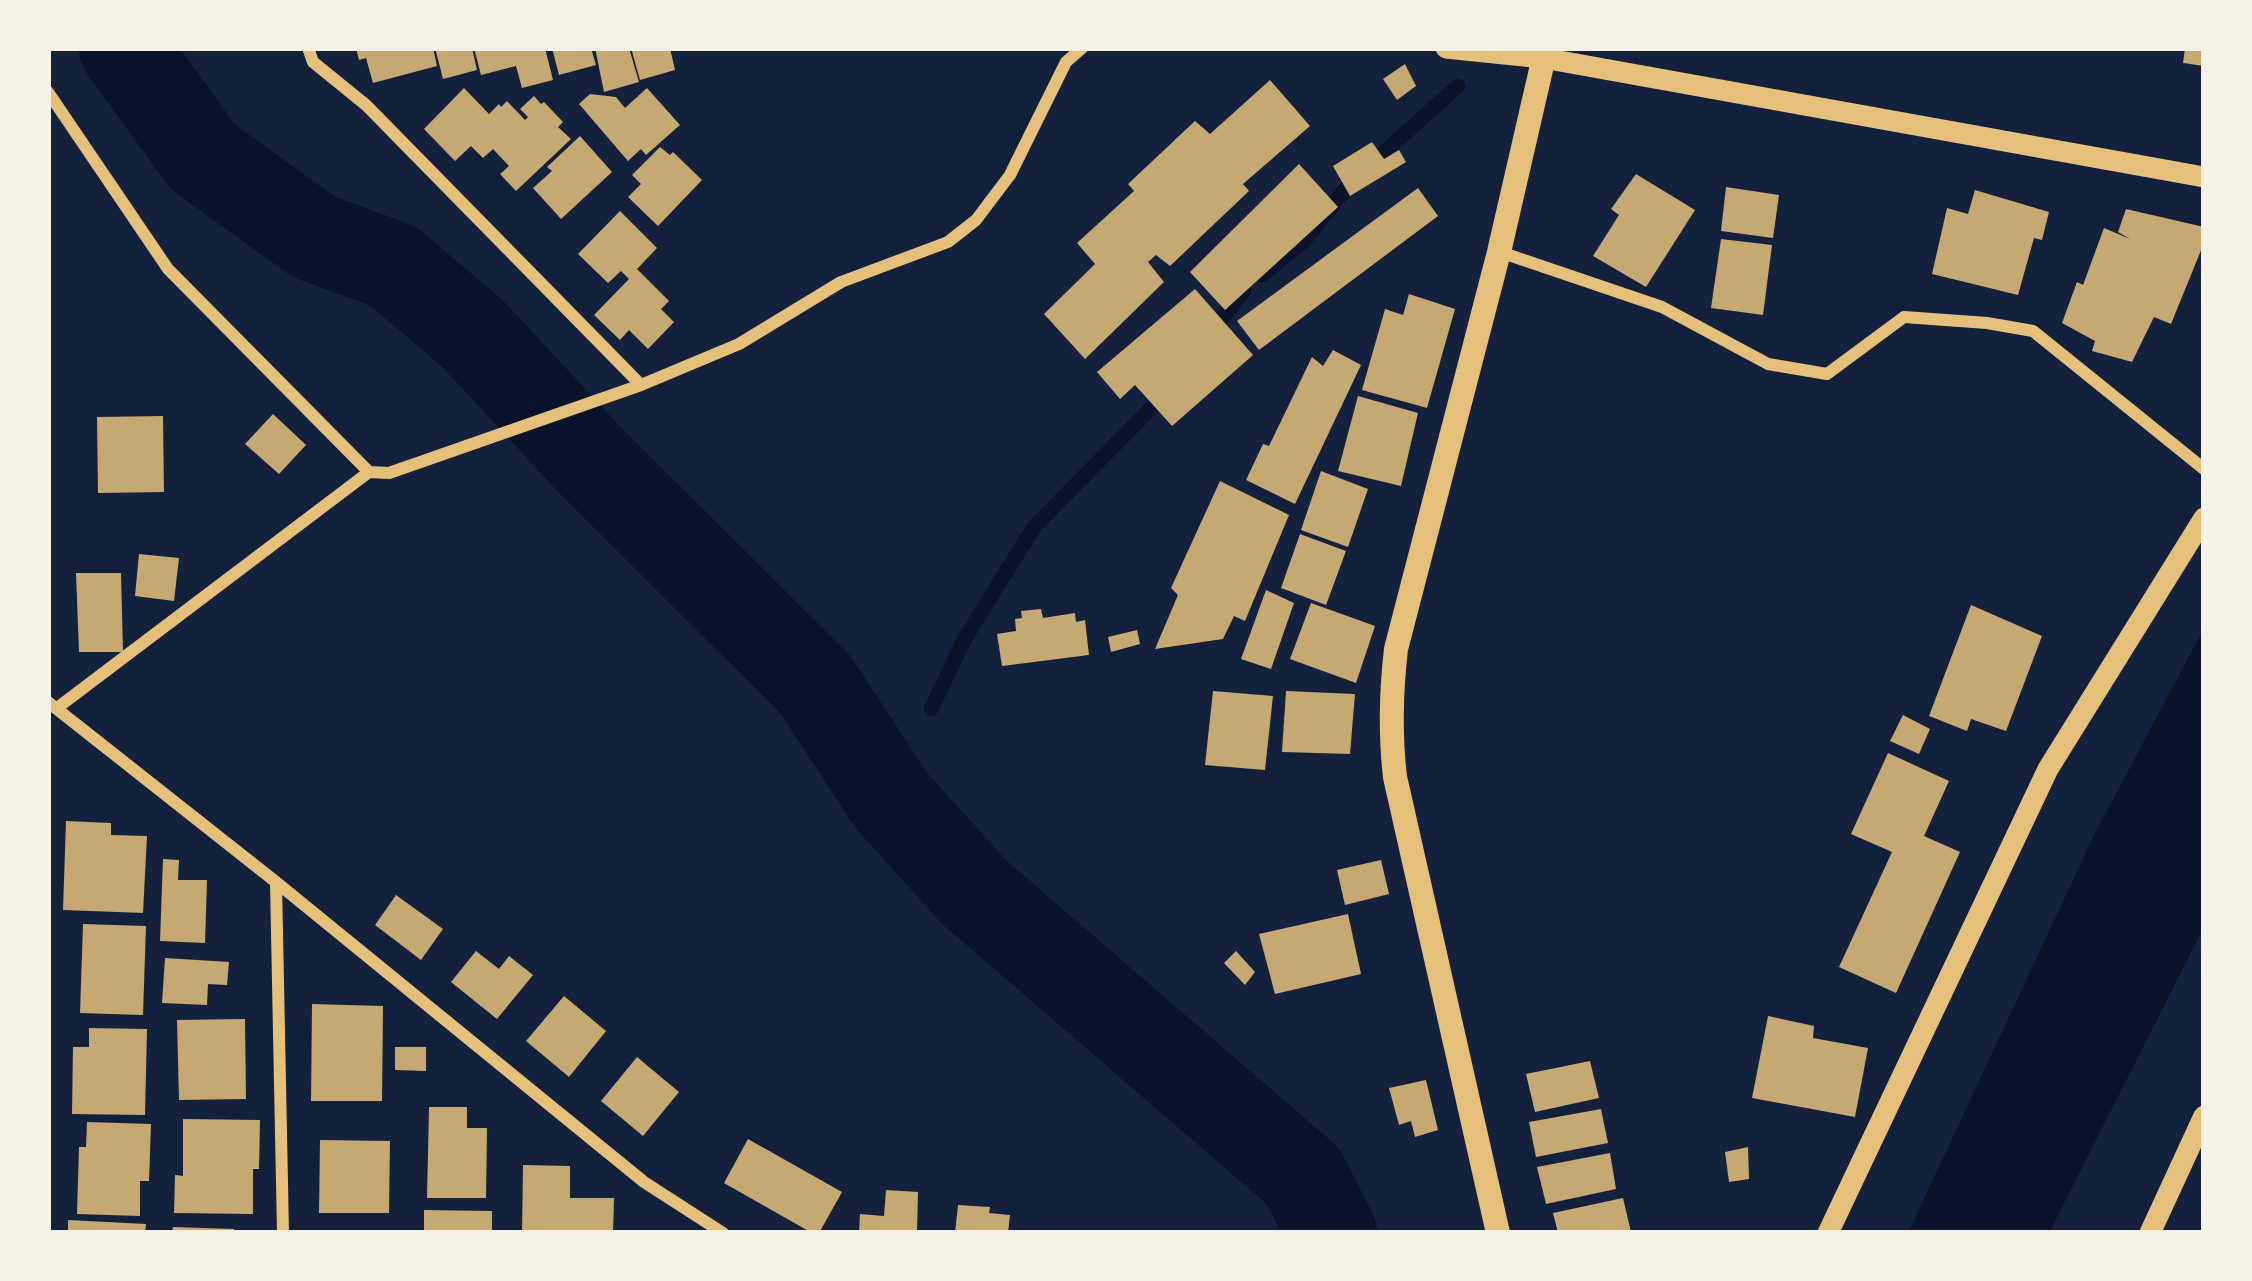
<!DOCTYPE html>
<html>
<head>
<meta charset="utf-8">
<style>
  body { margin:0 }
  #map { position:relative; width:2252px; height:1281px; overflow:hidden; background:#14213d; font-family:"Open Sans",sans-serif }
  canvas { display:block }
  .frame { position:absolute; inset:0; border:51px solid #f6f1e7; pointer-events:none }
</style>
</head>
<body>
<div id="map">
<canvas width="2252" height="1281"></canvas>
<div class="frame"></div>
</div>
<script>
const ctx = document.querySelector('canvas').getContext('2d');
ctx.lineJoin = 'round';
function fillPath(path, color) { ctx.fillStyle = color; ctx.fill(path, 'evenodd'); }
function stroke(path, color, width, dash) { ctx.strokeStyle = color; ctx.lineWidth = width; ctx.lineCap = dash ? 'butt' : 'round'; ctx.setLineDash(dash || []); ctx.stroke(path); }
fillPath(new Path2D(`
  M2204 628V927L2049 1233H1908L2094 835Z`), '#0b132b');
stroke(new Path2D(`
  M1262 275 1303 242 1353 180 1458 86
  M1210 333 1244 290
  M931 709 964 640 1034 527 1168 391`), '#0b132b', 15);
stroke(new Path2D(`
  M124 48 203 157 314 237 393 266 473 334 588 458 815 684 891 800 974 892 1303 1176 1332 1233`), '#0b132b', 90);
fillPath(new Path2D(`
  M356 48H433L437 66 373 83 366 58 359 60Z
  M435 48H472L477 70 443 79Z
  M474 48H545L553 80 522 88 516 66 481 75Z
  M552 48H591L596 65 559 75Z
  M595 48H629L639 82 604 92Z
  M631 48H670L675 70 640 80Z
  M2185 48H2204V66L2183 63Z
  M1405 64 1416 86 1397 100 1383 79Z
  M1270 80 1310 126 1243 184 1249 191 1170 266 1156 255 1148 262 1164 282 1085 359 1044 314 1095 264 1077 243 1134 191 1128 184 1195 121 1210 134Z
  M464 88 489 114 499 104 501 107 507 101 525 120 528 117 520 109 534 96 541 104 544 102 563 122 558 127 571 139 516 191 500 174 509 166 493 149 483 158 471 146 455 161 424 129Z
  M647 88 680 125 646 155 641 149 628 161 579 104 590 94 616 97 625 108Z
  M580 136 612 172 561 219 533 188 552 171 547 167Z
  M1372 142 1384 159 1399 150 1406 162 1350 196 1333 166Z
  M660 147 670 155 673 152 702 180 658 226 628 197 641 184 632 175Z
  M1299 164 1338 207 1225 310 1190 272Z
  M1636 174 1695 210 1646 287 1593 256 1619 215 1611 209Z
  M1726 187 1779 195 1773 238 1721 231Z
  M1418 188 1438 216 1259 350 1237 321Z
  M1975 190 2049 212 2042 240 2034 238 2018 295 1932 274 1947 208 1968 214Z
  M2126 209 2204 227V243L2171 324 2154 317 2132 362 2092 351 2095 341 2062 323 2077 282 2083 285 2104 228 2130 239 2118 232Z
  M620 211 657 248 637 269 669 301 661 309 674 322 648 349 629 330 620 340 594 315 629 279 621 271 608 283 578 254Z
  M1721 239 1772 245 1763 315 1711 308Z
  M1195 289 1253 355 1172 426 1135 385 1120 399 1097 372Z
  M1409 294 1455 309 1427 408 1362 390 1385 309 1403 315Z
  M1333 350 1361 365 1295 504 1246 480 1263 444 1269 446 1312 357 1323 366Z
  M1358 396 1418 413 1401 486 1338 471Z
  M273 414 306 445 279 474 245 444Z
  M163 416 164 492 98 493 97 417Z
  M1321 471 1368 489 1348 547 1301 530Z
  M1220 481 1289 515 1245 621 1234 616 1223 639 1155 649 1178 595 1171 588Z
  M1300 534 1346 551 1326 605 1281 588Z
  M139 554 179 558 174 601 135 596Z
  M76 573H121L123 652H79Z
  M1266 590 1294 603 1271 669 1241 659Z
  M1311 603 1375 626 1356 683 1290 659Z
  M1971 605 2042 636 2006 731 1971 719 1967 731 1929 716Z
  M1041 609 1043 618 1075 613 1076 622 1085 620 1089 655 1002 666 997 634 1016 631 1015 619 1022 618 1021 611Z
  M1137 630 1140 644 1111 652 1108 637Z
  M1213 691 1273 696 1265 770 1205 765Z
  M1286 691 1355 694 1350 754 1282 752Z
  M1903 715 1930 729 1919 754 1890 741Z
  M1888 753 1949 781 1924 836 1960 852 1896 993 1839 967 1892 852 1851 834Z
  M66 821 111 823V835L147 836 143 913 63 910Z
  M163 859 179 860 178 880H207L205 943 160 941Z
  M1381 860 1389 894 1345 905 1337 870Z
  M396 895 443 929 421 960 375 925Z
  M1348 914 1361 974 1275 994 1259 934Z
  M83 924 146 926 143 1015 80 1013Z
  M476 951 499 969 509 956 533 975 497 1019 451 982Z
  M1236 951 1255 972 1245 985 1224 963Z
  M165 958 229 962 227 985 208 984 207 1005 162 1003Z
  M564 996 606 1031 569 1077 526 1041Z
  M312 1004 383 1006 382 1101H311Z
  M1768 1016 1814 1026 1813 1038 1868 1048 1855 1117 1752 1098Z
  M245 1019 246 1099 179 1100 177 1020Z
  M89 1028 147 1029 145 1115 72 1114 73 1047H89Z
  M395 1047H426V1071L395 1070Z
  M637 1057 679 1092 643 1136 601 1101Z
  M1590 1061 1599 1098 1535 1112 1526 1074Z
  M1426 1080 1438 1130 1415 1137 1411 1121 1399 1125 1389 1088Z
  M429 1107H467V1128H487L486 1198H427Z
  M1601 1109 1608 1143 1536 1157 1529 1122Z
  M183 1119 260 1120 259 1169H253V1214L174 1213 175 1175 183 1176Z
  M87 1122 151 1124 149 1181H140V1216L77 1214 79 1147H86Z
  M748 1139 842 1192 819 1233H812L724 1183Z
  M320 1140 390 1141 389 1213H319Z
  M1748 1147 1749 1179 1729 1182 1725 1152Z
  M1610 1153 1616 1189 1546 1204 1537 1167Z
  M523 1165 570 1166V1198H614L613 1233H522Z
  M886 1190 918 1192 917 1233H859L860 1214 884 1216Z
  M1623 1198 1631 1232 1558 1233 1553 1213Z
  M958 1205 990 1207 989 1213 1010 1215 1008 1233H955Z
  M424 1210 492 1211V1233H424Z
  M68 1220 146 1224 145 1233H68Z
  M173 1227 234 1229V1233H172Z`), '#c6a872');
stroke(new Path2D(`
  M308 48 313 62 366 105 641 385
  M48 92 168 269 369 472
  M1500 252 1662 307 1768 364 1827 374 1904 317 1987 323 2033 331 2204 469
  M48 702 276 882 644 1182 723 1233
  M57 708 369 472 389 473 641 385 739 344 841 282 948 242 976 220 1010 175 1066 62 1082 48
  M276 882 283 1233`), '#e5c07b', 12);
stroke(new Path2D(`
  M1446 48 1543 58 2204 177
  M1828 1233 2048 769 2204 518
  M2150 1233 2204 1116`), '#e5c07b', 21);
stroke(new Path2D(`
  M1498 1233 1395 777C1390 734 1391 692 1396 649L1499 252 1546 48`), '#e5c07b', 24);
</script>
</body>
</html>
